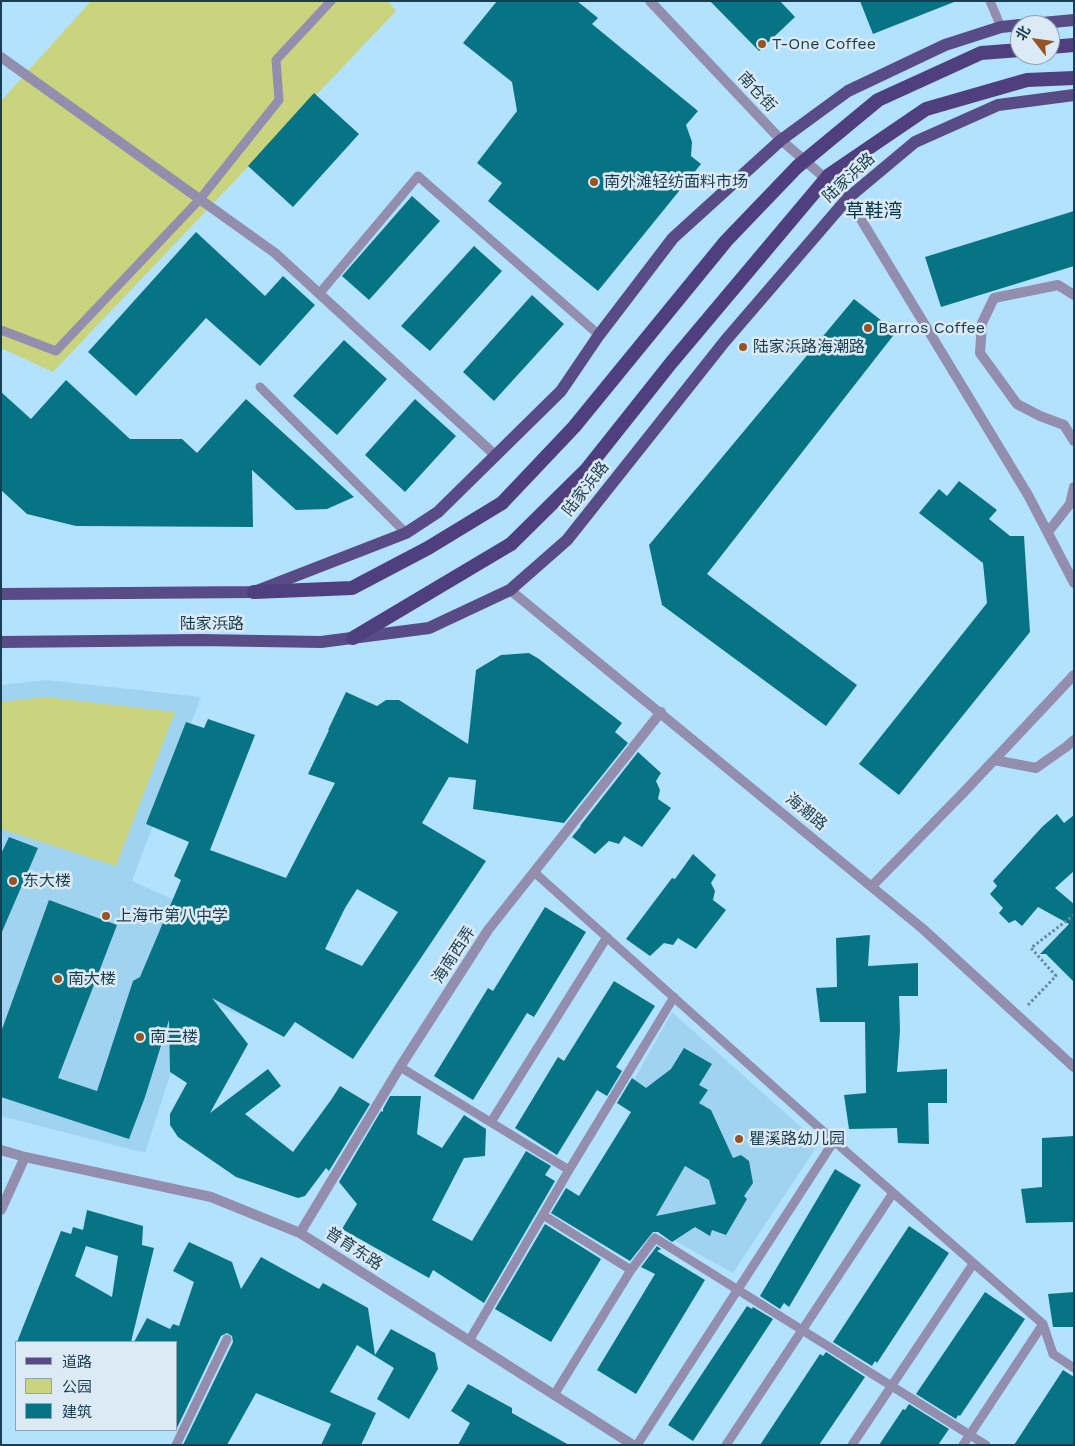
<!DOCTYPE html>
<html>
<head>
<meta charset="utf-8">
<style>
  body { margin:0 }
  #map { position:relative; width:1075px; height:1446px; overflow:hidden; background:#b3e2fe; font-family:"Work Sans","Noto Sans SC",sans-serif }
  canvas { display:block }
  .frame { position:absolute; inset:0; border:2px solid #1a3d4f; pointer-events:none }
  .legend { position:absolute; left:15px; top:1341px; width:162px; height:90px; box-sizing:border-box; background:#dbeaf4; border:1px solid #8ea5b2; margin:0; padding:6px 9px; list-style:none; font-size:15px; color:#1a3d4f }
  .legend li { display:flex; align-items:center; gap:10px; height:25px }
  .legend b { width:25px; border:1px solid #8ea5b2 }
  .north { position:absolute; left:1010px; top:15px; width:50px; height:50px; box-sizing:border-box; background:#dbeaf4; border:1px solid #8ea5b2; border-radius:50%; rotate:300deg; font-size:14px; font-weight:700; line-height:20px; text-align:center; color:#1a3d4f }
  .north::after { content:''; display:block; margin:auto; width:18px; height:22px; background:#965323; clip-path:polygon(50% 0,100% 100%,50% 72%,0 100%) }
</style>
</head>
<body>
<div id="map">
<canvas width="1075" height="1446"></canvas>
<div class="frame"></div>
<ul class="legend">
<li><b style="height:6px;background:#594b85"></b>道路</li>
<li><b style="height:14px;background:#cad37e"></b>公园</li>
<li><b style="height:14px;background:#077485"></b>建筑</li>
</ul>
<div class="north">北</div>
</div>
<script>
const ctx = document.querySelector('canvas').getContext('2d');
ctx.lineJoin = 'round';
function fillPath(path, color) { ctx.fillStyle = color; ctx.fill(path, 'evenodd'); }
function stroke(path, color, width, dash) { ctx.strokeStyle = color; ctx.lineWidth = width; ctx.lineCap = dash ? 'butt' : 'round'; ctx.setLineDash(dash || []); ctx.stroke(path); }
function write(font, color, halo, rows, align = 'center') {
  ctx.font = font + ' "Work Sans","Noto Sans SC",sans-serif'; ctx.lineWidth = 5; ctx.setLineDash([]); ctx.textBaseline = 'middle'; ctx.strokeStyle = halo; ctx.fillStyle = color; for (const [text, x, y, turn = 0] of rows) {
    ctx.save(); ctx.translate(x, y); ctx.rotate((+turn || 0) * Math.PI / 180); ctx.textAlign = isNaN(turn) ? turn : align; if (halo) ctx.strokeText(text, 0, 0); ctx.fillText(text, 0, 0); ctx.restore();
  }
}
fillPath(new Path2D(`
  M46 680 201 697 132 881 290 952 256 1021 195 998 145 1153 1 1116V685Z
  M672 1012 819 1143 733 1273 619 1210 665 1135 618 1104 634 1080Z`), '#9fd3f0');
fillPath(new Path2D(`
  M91 1H388L396 11 53 372 1 348V101Z
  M45 697 175 712 116 866 1 829V702Z`), '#cad37e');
fillPath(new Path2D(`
  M497 1H577L598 18 592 24 698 111 686 125 692 142 691 156 701 164 598 291 488 201 502 183 477 163 517 111 512 82 463 43Z
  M710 1H780L795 17 759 51Z
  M860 1H954V2L873 34Z
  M314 93 359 134 293 207 248 166Z
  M412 196 440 221 369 300 342 276Z
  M1074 211V266L941 307 925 257Z
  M196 232 265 296 283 276 315 305 260 366 206 318 136 396 88 352Z
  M474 246 502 271 430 351 401 326Z
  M532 295 564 324 494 401 463 372Z
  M854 299 896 332 707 574 857 685 826 726 662 605 649 545Z
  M344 340 387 379 337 435 293 396Z
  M66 380 130 439H182L197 453 246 399 354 497 327 509 296 510 252 470 253 527 76 526 27 514 1 490V392L31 419Z
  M415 399 456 436 405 492 365 455Z
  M959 481 997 510 989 519 1010 536H1024L1030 632 899 795 859 764 987 603 983 563 919 513 939 489 947 496Z
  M529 653 539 659 622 723 615 732 628 743 564 823 473 809 476 780 449 777 422 823 486 861 353 1059 295 1022 284 1037 212 998 248 1044 210 1113 268 1069 281 1086 245 1114 293 1152 331 1100 340 1086 370 1104 329 1171 326 1168 305 1196 298 1198 236 1177 178 1137 170 1125V1114L187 1083 170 1072 169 1020 145 1097 129 1139 1 1097V1032L49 900 117 925 58 1078 97 1091 133 981 140 977 181 880 174 876 189 842 146 824 186 722 204 728 208 719 255 735 210 850 286 878 335 783 308 774 329 730H328L346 692 377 706 386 700H399L468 744 476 670 501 655ZM357 889 398 912 362 966 325 949 345 908Z
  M638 752 661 773 656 781 660 790 658 799 671 808 642 847 624 836 619 844 609 841 595 854 572 837 581 826H580Z
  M1057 814 1064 823 1074 815V871L1055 888 1074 904V982L1046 954H1040L1069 924 1038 907 1022 926 1015 920 1009 923 999 913 1003 908 990 894 997 886 993 881 1042 827Z
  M9 837 38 848 1 934V854Z
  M693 854 716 875 711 883 715 891 713 900 726 910 696 949 678 938 673 945 664 943 650 956 626 939 672 878 675 879Z
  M545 907 586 932 534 1017 527 1013 473 1100 434 1076 488 988 493 991Z
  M870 935 868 966 918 963V996H899L900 1031 897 1072 947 1069V1103H928L929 1144 898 1143 897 1128 849 1129 844 1095 866 1093 865 1022H820L816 988 837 987 836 938Z
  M614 981 655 1006 616 1067 622 1071 607 1096 597 1090 557 1155 515 1128 558 1057 564 1061Z
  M684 1048 712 1064 699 1085 708 1090 699 1103 711 1110 733 1158 741 1155 749 1161 753 1183 744 1196 747 1199 726 1235 712 1230 710 1236 695 1227 672 1242 658 1232H653L630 1261 551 1213 566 1188 579 1196 631 1112 617 1103 632 1078 646 1088 671 1069ZM685 1166 709 1180 716 1204 656 1216Z
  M390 1096H421L417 1134 442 1148 464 1115 486 1129 485 1156 464 1158 432 1220 472 1241 526 1151 551 1166 545 1175 555 1181 484 1303 433 1270 429 1278 342 1229 357 1204 339 1182 381 1111 383 1112V1109Z
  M1074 1136V1222L1026 1223 1021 1189 1042 1187V1138Z
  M835 1169 861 1185 789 1307 784 1303 780 1309 760 1296Z
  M87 1210 143 1226 142 1245 154 1248 131 1342H17L61 1231 71 1234 73 1227 83 1230ZM86 1246 118 1256 112 1297 75 1276Z
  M545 1224 601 1259 551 1342 495 1309Z
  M909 1226 949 1253 877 1363 875 1361 872 1366 833 1342Z
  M189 1242 232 1262 241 1289 261 1257 319 1289 323 1283 368 1308 375 1355 391 1329 435 1353 438 1369 409 1419 377 1399 394 1368 357 1345 330 1392 376 1413 361 1445H321L331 1424 256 1393 227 1445H183L233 1342 232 1336 227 1333 221 1336 176 1430V1342H134L147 1318 170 1329 173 1324 179 1326 194 1282 173 1271Z
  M657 1246 661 1249 657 1251 705 1280 636 1394 597 1370 655 1274 641 1267Z
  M985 1292 1025 1319 960 1416 958 1415 956 1419 916 1394Z
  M1074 1292V1327H1053L1048 1294Z
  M747 1306 752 1309 753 1307 773 1319 693 1441 668 1425Z
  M826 1352 865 1377 819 1445H760L820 1354 823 1356Z
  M1063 1370 1074 1377V1445H1014Z
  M468 1384 512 1408V1413L569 1445H458L470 1423 451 1411Z
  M909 1404 949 1429 938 1445H879L903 1409 905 1410Z`), '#077485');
stroke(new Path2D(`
  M1028 1005 1056 976 1031 948 1074 915`), '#628ba1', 3, [2.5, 2.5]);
stroke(new Path2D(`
  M990 1 1001 27
  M319 294 418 176 599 335
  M1 330 56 351 200 199 279 100 276 60 331 1
  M260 387 406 533
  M534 872 834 1141 1043 1324 1053 1354 1074 1368
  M400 1067 569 1170
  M491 1122 607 937
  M543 1215 631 1270
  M469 1341 569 1170 674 997
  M554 1395 631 1270 655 1238 986 1445
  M176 1445 227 1339
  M637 1445 834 1141
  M726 1445 893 1193
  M852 1445 973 1264
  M963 1445 1043 1324`), '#938dae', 9);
stroke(new Path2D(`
  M650 1 781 140 848 198 1028 495 1074 583
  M1 57 275 253 495 455
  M1074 295 1058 285 994 298 982 323 980 353 1017 404 1040 416 1064 425 1074 441
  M1048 532 1070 504 1074 487
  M510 590 923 929 1074 1067
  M994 760 1036 768 1066 747 1074 740
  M872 886 964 792 1074 675
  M1 1150 25 1157 211 1197 300 1233 633 1445
  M1 1210 25 1157
  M300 1233 400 1067 488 930 661 712`), '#938dae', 10);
stroke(new Path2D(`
  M1021 25 1074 20
  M1 594 254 592 406 533 438 512 561 391 599 335 673 238 781 140 848 91 945 45 1001 27 1020 25
  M1 642 201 640 321 642 429 628 510 590 567 540 725 341 848 198 915 142 998 105 1074 95`), '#594b85', 12);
stroke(new Path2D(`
  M1050 47 1074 45
  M254 592 352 588 428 548 502 503
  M353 638 511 544`), '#503f7e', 14);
stroke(new Path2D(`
  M502 503 574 427 726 241 797 167 878 100 981 53 1020 50
  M511 544 586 470 671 363 829 175 926 109 1027 80 1074 78`), '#503f7e', 14);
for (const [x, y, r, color] of [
  [762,44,5,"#965323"],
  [594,182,5,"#965323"],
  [868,328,5,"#965323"],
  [743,347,5,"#965323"],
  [13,881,5,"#965323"],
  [106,916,5,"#965323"],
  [58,979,5,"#965323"],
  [140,1037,5,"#965323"],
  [739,1139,5,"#965323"]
]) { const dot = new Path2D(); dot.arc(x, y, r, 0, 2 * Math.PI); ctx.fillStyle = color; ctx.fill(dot); stroke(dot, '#dbeaf4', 2); }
write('16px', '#1a3d4f', '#dbeaf4', [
  ["T-One Coffee",772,44],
  ["南外滩轻纺面料市场",604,182],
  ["Barros Coffee",878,328],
  ["陆家浜路海潮路",753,347],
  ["东大楼",23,881],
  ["上海市第八中学",116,916],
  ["南大楼",68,979],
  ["南二楼",150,1037],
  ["瞿溪路幼儿园",749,1139]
], 'left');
write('16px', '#1a3d4f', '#dbeaf4', [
  ["南仓街",757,92,47],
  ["陆家浜路",849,178,-43],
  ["陆家浜路",586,489,-52],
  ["陆家浜路",212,624],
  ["海潮路",806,812,39],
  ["海南西弄",454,955,-57],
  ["普育东路",354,1249,33]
]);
write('19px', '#05364c', '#dbeaf4', [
  ["草鞋湾",874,211]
]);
</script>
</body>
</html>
